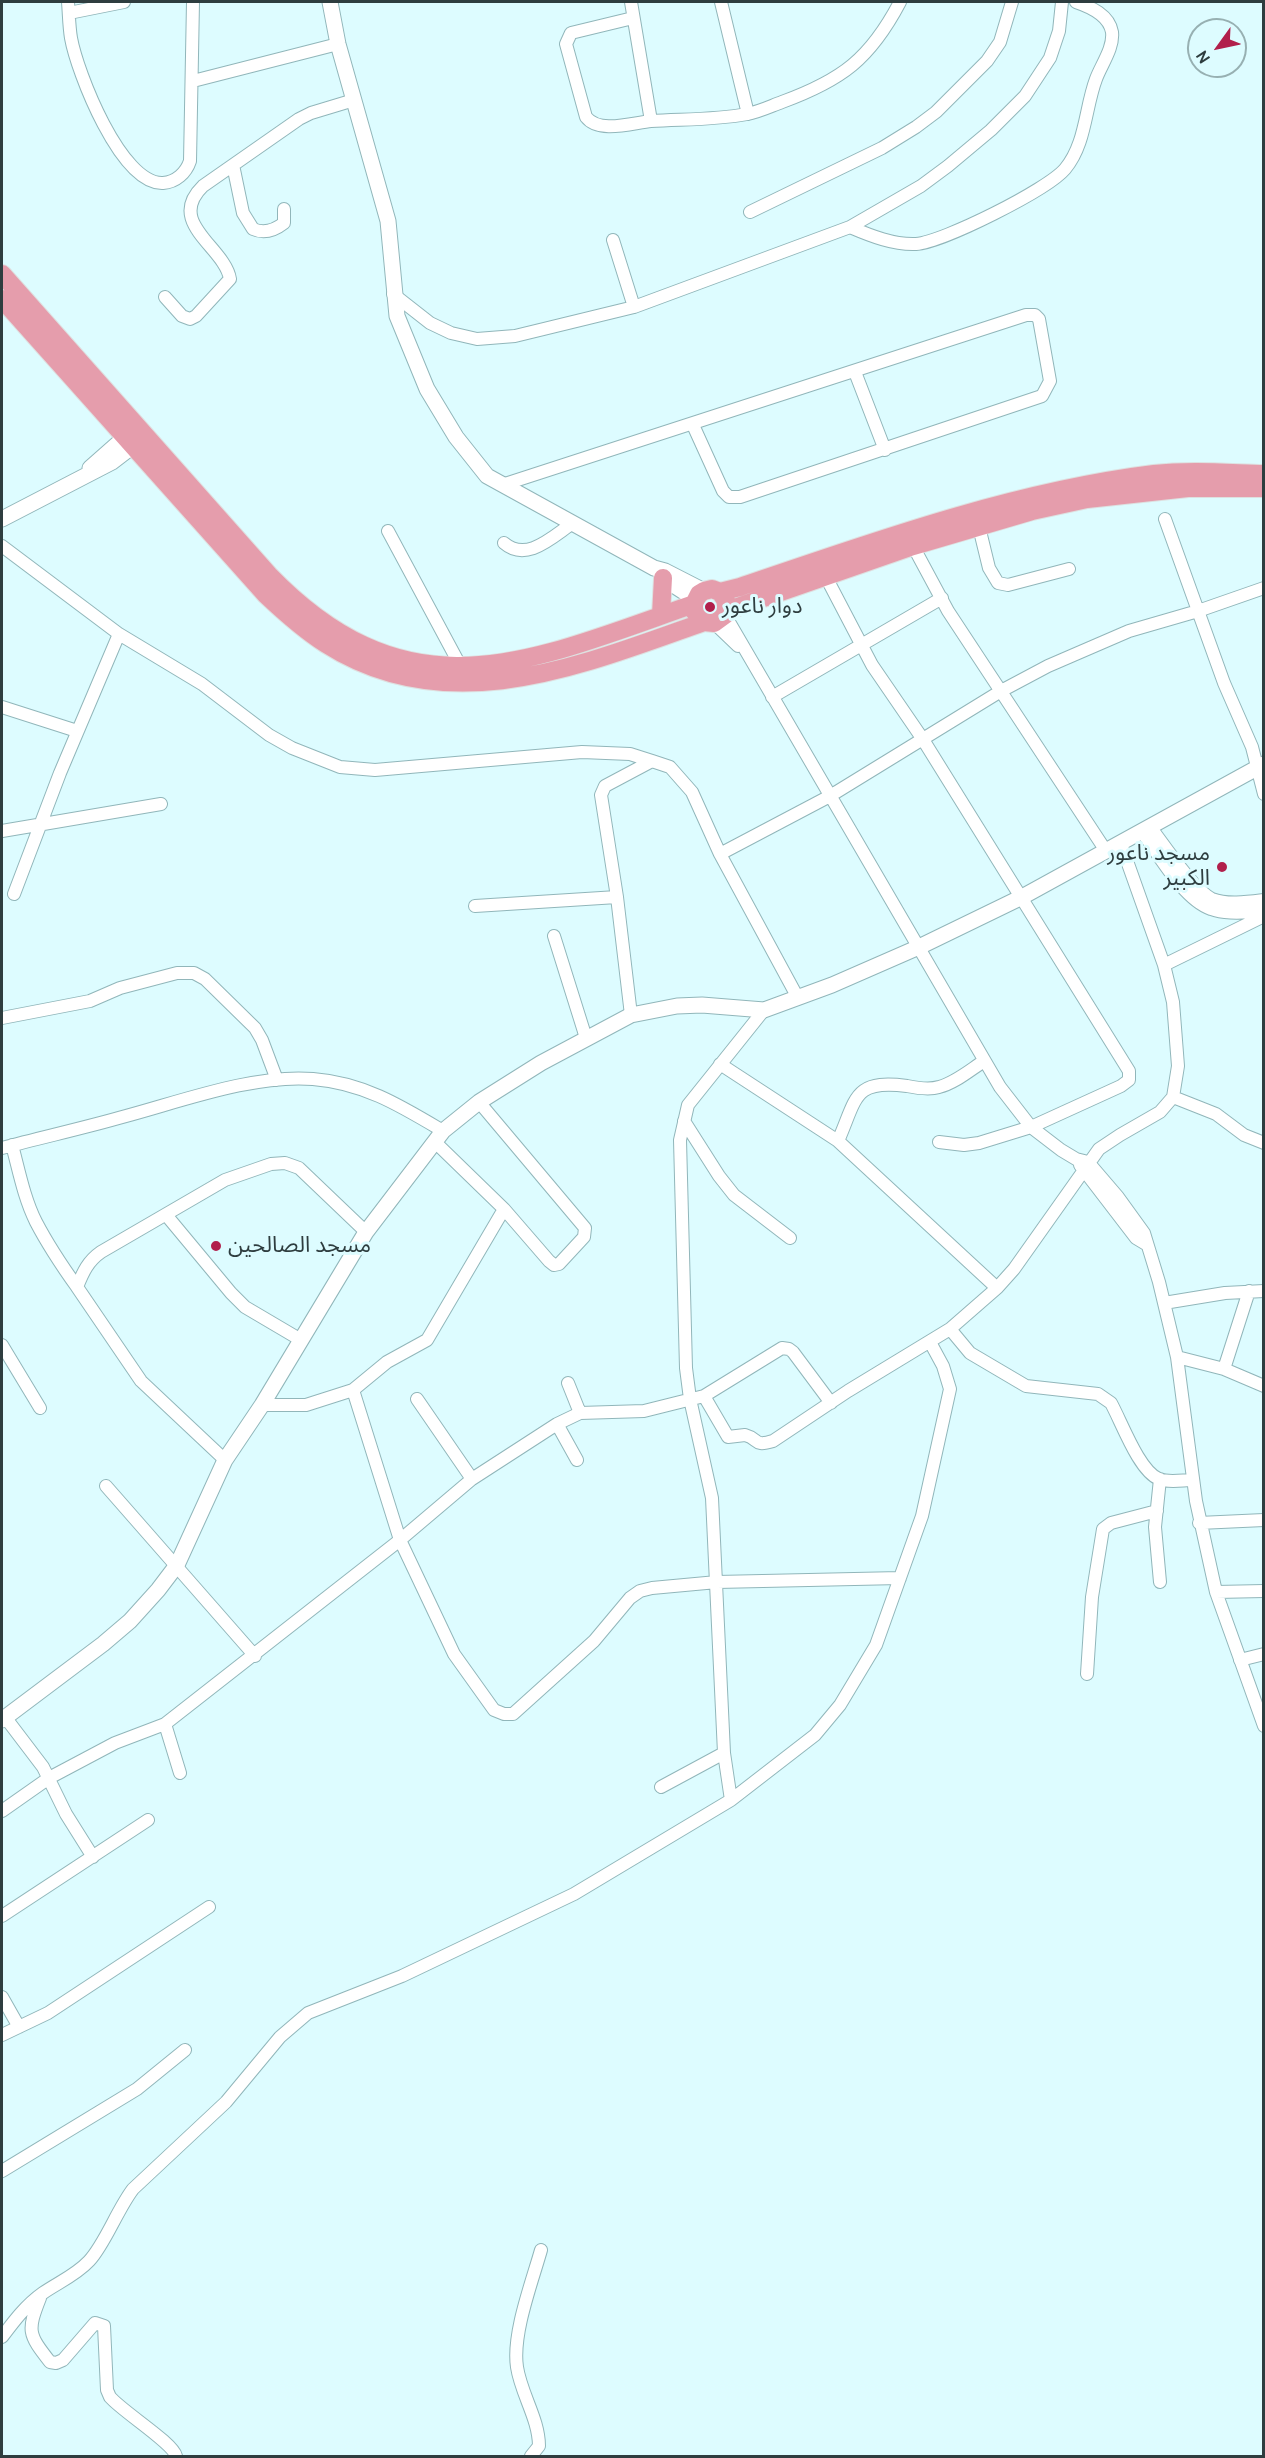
<!DOCTYPE html>
<html>
<head>
<meta charset="utf-8">
<style>
  body { margin:0 }
  #map { position:relative; width:1265px; height:2458px; overflow:hidden; background:#ddfcff; font-family:Cabin,sans-serif }
  canvas { display:block }
  .frame { position:absolute; inset:0; border:3px solid #2e3d3f; pointer-events:none }
  .north { position:absolute; left:1187px; top:18px; width:60px; height:60px; box-sizing:border-box; background:#ddfcff; border:2px solid #97b0b2; border-radius:50%; rotate:237deg; font-size:16px; font-weight:700; line-height:24px; text-align:center; color:#2e3d3f }
  .north::after { content:''; display:block; margin:auto; width:21px; height:27px; background:#b11f4b; clip-path:polygon(50% 0,100% 100%,50% 72%,0 100%) }
</style>
</head>
<body>
<div id="map">
<canvas width="1265" height="2458"></canvas>
<div class="frame"></div>
<div class="north">N</div>
</div>
<script>
const ctx = document.querySelector('canvas').getContext('2d');
ctx.lineJoin = 'round';
function stroke(path, color, width, dash) { ctx.strokeStyle = color; ctx.lineWidth = width; ctx.lineCap = dash ? 'butt' : 'round'; ctx.setLineDash(dash || []); ctx.stroke(path); }
function write(font, color, halo, rows, align = 'center') {
  ctx.font = font + ' Cabin,"Noto Sans Arabic",sans-serif'; ctx.lineWidth = 6; ctx.setLineDash([]); ctx.textBaseline = 'middle'; ctx.strokeStyle = halo; ctx.fillStyle = color; for (const [text, x, y, turn = 0] of rows) {
    ctx.save(); ctx.translate(x, y); ctx.rotate((+turn || 0) * Math.PI / 180); ctx.textAlign = isNaN(turn) ? turn : align; if (halo) ctx.strokeText(text, 0, 0); ctx.fillText(text, 0, 0); ctx.restore();
  }
}
const minor = new Path2D(`
  M68 2C69 14 69 26 71 38 77 72 121 185 163 183 176 182 186 173 190 161L193 2
  M631 2 651 121C683 119 716 120 747 114 759 112 771 106 782 102 842 80 870 59 900 2
  M721 2 748 114
  M69 13 124 2
  M633 18 571 33 566 44 586 117C599 134 632 123 651 121
  M193 81 338 44
  M233 165 243 213 253 229C264 234 275 230 284 223V209
  M750 212 882 148 916 127 936 112 987 61 1000 42 1012 2
  M850 227C871 236 894 245 916 244 943 242 1047 190 1065 169 1086 144 1085 108 1096 79 1101 65 1114 48 1112 32 1109 15 1091 7 1076 2
  M613 240 634 307
  M393 294 430 323 451 333 477 339 515 336 634 307 850 227 921 186 948 166 991 130 1025 96 1050 58 1059 31 1062 2
  M165 297 182 316 190 319 196 316 230 279C225 247 165 223 203 186L299 119 311 113 354 100
  M855 372 885 450
  M502 485 1026 315H1035L1039 319 1050 381 1042 396 740 497H729L723 491 693 425
  M1165 519 1224 683 1252 747 1264 794
  M979 527 989 568 998 583 1008 585 1069 569
  M388 531 461 667
  M504 543C527 563 553 536 573 523
  M2 546 119 634 202 684 269 735 292 748 340 767 375 770 582 752 630 754 652 761
  M913 546 948 611 1106 851
  M826 577 872 665 922 738 1129 1071V1080L1121 1086 1031 1127 979 1143 964 1145 939 1142
  M725 615 1000 1087 1031 1127 1061 1150 1076 1159 1088 1162 1118 1197 1144 1233 1159 1282 1177 1357 1196 1501 1216 1592 1264 1726
  M714 623 738 646
  M772 697 942 598
  M2 707 77 731
  M1151 828C1164 845 1194 890 1212 899 1227 905 1248 902 1264 900
  M2 831 161 804
  M1142 832C1159 855 1184 900 1211 909 1227 915 1247 912 1264 912
  M720 854 830 796 1001 691 1048 666 1129 631 1198 611 1264 588
  M14 894 60 773 119 634
  M475 906 617 897
  M554 936 586 1038
  M1164 965 1264 916
  M631 1015 617 897 601 795 605 786 652 761 670 767 692 792 720 854 798 998
  M2 1018 90 1001 120 988 177 973H194L205 979 255 1028 262 1040 277 1080
  M720 1064 838 1141 997 1288
  M1173 1097 1216 1114 1244 1135 1264 1143
  M684 1121 719 1176 734 1195 790 1238
  M838 1141C857 1098 853 1079 907 1086 917 1088 929 1090 939 1087 955 1083 970 1070 984 1061
  M435 1142 504 1209 549 1261 554 1265 559 1264 584 1237 585 1228 479 1102
  M12 1145C19 1171 24 1198 36 1222 48 1245 62 1266 77 1287
  M2 1148C43 1137 84 1128 126 1116 182 1101 255 1074 313 1079 364 1083 401 1106 443 1131
  M1080 1165 1136 1238 1146 1244
  M167 1216 231 1293 245 1307 301 1340
  M1164 1303 1225 1293 1264 1291
  M950 1329 970 1353 1026 1386 1098 1394 1111 1403C1122 1423 1139 1471 1159 1479 1168 1483 1183 1480 1193 1480
  M2 1345 40 1408
  M1177 1357 1224 1369 1264 1386
  M1224 1369 1249 1291
  M568 1383 580 1413
  M353 1390 400 1540 454 1654 494 1710 504 1714H513L594 1641 630 1598 640 1591 652 1588 717 1582 900 1578
  M704 1396 728 1437 745 1435C760 1439 753 1447 773 1441L848 1391 950 1329 997 1288 1014 1269 1099 1149 1120 1135 1160 1112 1173 1097 1178 1066 1173 1002 1164 965 1121 844
  M417 1399 472 1479
  M262 1405H306L353 1390 387 1362 427 1340 504 1209
  M557 1424 577 1460
  M225 1460 141 1381 77 1287C83 1272 88 1261 101 1252L225 1180 271 1164 285 1163 299 1168 366 1232
  M1160 1479 1155 1527 1160 1582
  M106 1486 255 1656
  M1199 1523 1264 1520
  M1216 1592 1264 1591
  M1240 1660 1264 1654
  M1087 1674 1092 1597 1103 1529 1111 1523 1157 1511
  M5 1717 43 1767 66 1814 93 1857
  M165 1724 180 1773
  M661 1787 724 1753
  M731 1800 724 1753 712 1498 690 1399 686 1368 680 1140 688 1105 764 1010
  M2 1811 49 1778 115 1743 165 1724 400 1540 472 1479 557 1424 580 1413 644 1411 704 1396 782 1348 789 1349 793 1352 831 1403
  M2 1916 148 1820
  M2 1997 19 2027
  M2 2035 48 2013 209 1907
  M2 2171 137 2089 185 2050
  M40 2298C27 2331 28 2334 50 2362L56 2363 63 2360 95 2323 104 2326 107 2390 110 2397C123 2412 173 2443 176 2456
  M2 2337C14 2321 26 2305 43 2293 59 2282 76 2275 89 2261 105 2244 117 2210 133 2189L226 2102 280 2037 308 2013 402 1976 574 1894 731 1800 815 1735 840 1705 876 1645 922 1516 950 1389 943 1366 930 1342
  M531 2456 539 2446C539 2419 521 2394 517 2367 512 2334 532 2282 541 2250`);
const tertiary = new Path2D(`
  M330 2 338 44 388 221 397 316 427 389 456 437 487 476 654 568 665 571 704 591
  M90 468 133 430
  M2 519 112 462 142 439
  M664 579 695 599
  M2 1720 103 1644 130 1621 158 1590 177 1565 225 1460 262 1405 366 1232 443 1131 479 1102 541 1063 631 1015 677 1006 702 1005 764 1010 832 985 919 947 1022 897 1264 764`);
const primary = new Path2D(`
  M2 274 269 575C411 721 530 661 694 604
  M2 299 266 595C285 613 304 630 326 644 448 722 582 665 704 622
  M720 592 726 601 725 615 714 623 704 622 694 611V604L699 594 704 591 712 589 720 592 740 587C872 542 1015 491 1154 474 1190 470 1227 473 1264 474
  M726 611 913 546 1032 511 1087 499 1188 488H1264
  M661 615 663 578`);
stroke(minor, '#91b6ba', 14);
stroke(tertiary, '#91b6ba', 17);
stroke(primary, '#dee0e0', 20);
stroke(minor, '#fff', 12);
stroke(tertiary, '#fff', 15);
stroke(primary, '#e59dac', 18);
for (const [x, y, r, color] of [
  [710,607,6,"#b11f4b"],
  [1222,867,6,"#b11f4b"],
  [216,1246,6,"#b11f4b"]
]) { const dot = new Path2D(); dot.arc(x, y, r, 0, 2 * Math.PI); ctx.fillStyle = color; ctx.fill(dot); stroke(dot, '#ddfcff', 2); }
write('22px', '#2e3d3f', '#ddfcff', [
  ["دوار ناعور",722,607],
  ["مسجد ناعور",1210,854,"right"],
  ["الكبير",1210,879,"right"],
  ["مسجد الصالحين",228,1246]
], 'left');
</script>
</body>
</html>
